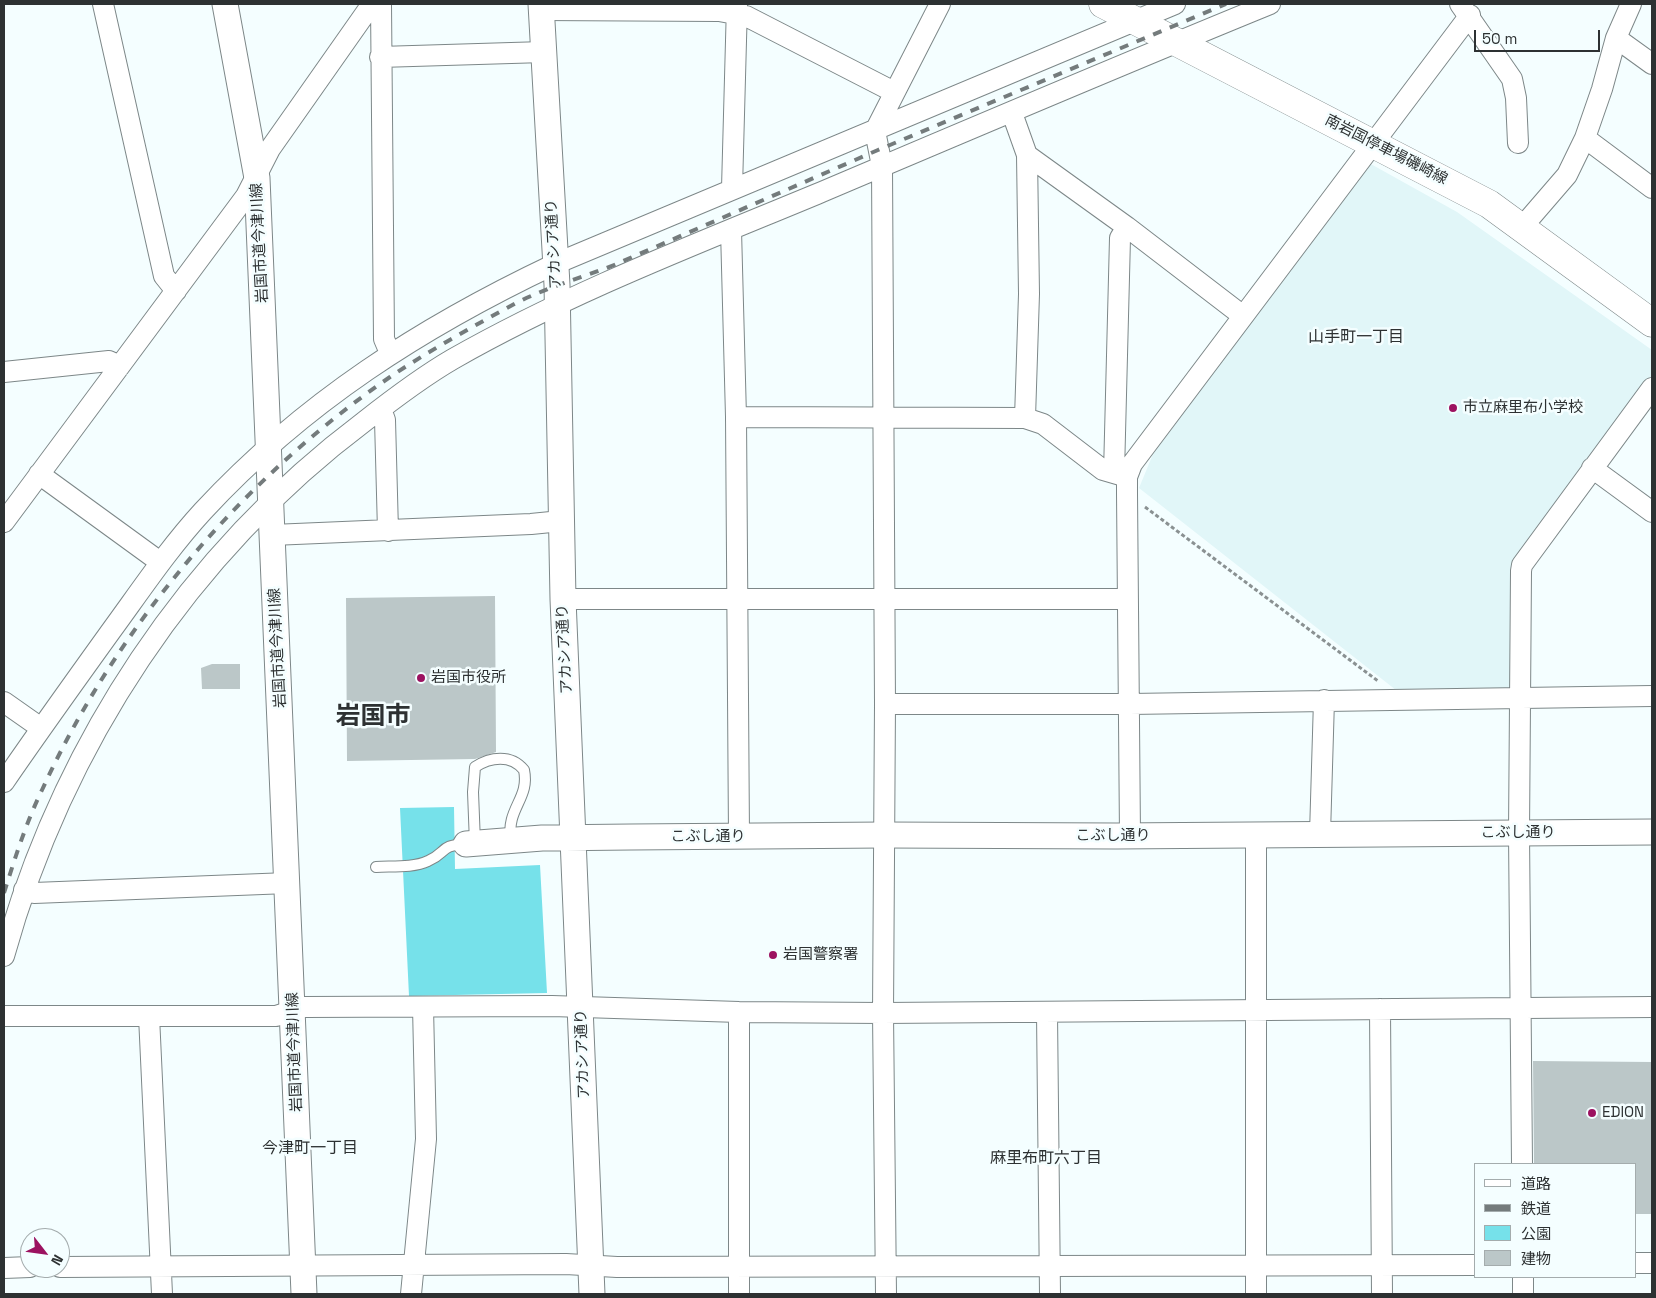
<!DOCTYPE html>
<html>
<head>
<meta charset="utf-8">
<style>
  body { margin:0 }
  #map { position:relative; width:1656px; height:1298px; overflow:hidden; background:#f4feff; font-family:"Space Grotesk","Noto Sans JP",sans-serif }
  canvas { display:block }
  .frame { position:absolute; inset:0; border:5px solid #2d3132; pointer-events:none }
  .legend { position:absolute; left:1474px; top:1163px; width:162px; height:115px; box-sizing:border-box; background:#f4feff; border:1px solid #a4acad; margin:0; padding:6px 9px; list-style:none; font-size:15px; color:#2d3132 }
  .legend li { display:flex; align-items:center; gap:10px; height:25px }
  .legend b { width:25px; border:1px solid #a4acad }
  .north { position:absolute; left:20px; top:1228px; width:50px; height:50px; box-sizing:border-box; background:#f4feff; border:1px solid #a4acad; border-radius:50%; rotate:120deg; font-size:14px; font-weight:700; line-height:20px; text-align:center; color:#2d3132 }
  .north::after { content:''; display:block; margin:auto; width:18px; height:22px; background:#9c1260; clip-path:polygon(50% 0,100% 100%,50% 72%,0 100%) }
  .scale { position:absolute; left:1474px; top:30px; width:126px; height:22px; box-sizing:border-box; border:2px solid #2d3132; border-top:0; padding-left:6px; font-size:15px; line-height:18px; white-space:nowrap; color:#2d3132; -webkit-text-stroke:4px #f4feff; paint-order:stroke }
</style>
</head>
<body>
<div id="map">
<canvas width="1656" height="1298"></canvas>
<div class="frame"></div>
<ul class="legend">
<li><b style="height:6px;background:#fff"></b>道路</li>
<li><b style="height:6px;background:#747b7c"></b>鉄道</li>
<li><b style="height:14px;background:#76e1ea"></b>公園</li>
<li><b style="height:14px;background:#bbc7c8"></b>建物</li>
</ul>
<div class="north">N</div>
<div class="scale">50 m</div>
</div>
<script>
const ctx = document.querySelector('canvas').getContext('2d');
ctx.lineJoin = 'round';
function fillPath(path, color) { ctx.fillStyle = color; ctx.fill(path, 'evenodd'); }
function stroke(path, color, width, dash) { ctx.strokeStyle = color; ctx.lineWidth = width; ctx.lineCap = dash ? 'butt' : 'round'; ctx.setLineDash(dash || []); ctx.stroke(path); }
function write(font, color, halo, rows, align = 'center') {
  ctx.font = font + ' "Space Grotesk","Noto Sans JP",sans-serif'; ctx.lineWidth = 5; ctx.setLineDash([]); ctx.textBaseline = 'middle'; ctx.strokeStyle = halo; ctx.fillStyle = color; for (const [text, x, y, turn = 0] of rows) {
    ctx.save(); ctx.translate(x, y); ctx.rotate((+turn || 0) * Math.PI / 180); ctx.textAlign = isNaN(turn) ? turn : align; if (halo) ctx.strokeText(text, 0, 0); ctx.fillText(text, 0, 0); ctx.restore();
  }
}
fillPath(new Path2D(`
  M1369 163 1457 212 1652 350V378L1515 565 1511 693 1401 694 1139 488 1153 454Z`), '#e1f6f8');
fillPath(new Path2D(`
  M454 807 455 869 540 865 547 993 409 996 400 808Z`), '#76e1ea');
fillPath(new Path2D(`
  M495 596 496 752 475 759 347 761 346 598Z
  M212 664H240V689H202L201 668Z
  M1533 1061 1652 1062V1214H1635V1164H1534Z`), '#bbc7c8');
const service = new Path2D(`
  M475 843 473 792 475 767C490 757 511 754 524 770 530 799 506 808 511 840
  M376 867C392 866 413 868 428 861 447 853 439 845 466 844`);
const minor = new Path2D(`
  M103 4 164 276 176 291
  M381 4 384 339 390 353
  M1460 4 1512 79 1516 98 1518 143
  M541 10 719 11 746 16 894 92
  M1616 38 1652 64
  M380 57 544 52
  M1012 113 1027 155 1029 294 1025 418
  M1585 138 1652 188
  M1027 155 1127 227 1243 316
  M732 188 737 4
  M1523 226 1567 175 1585 138 1602 89 1616 38 1631 4
  M731 230 736 417 739 836
  M4 372 109 361 120 366
  M381 409 385 420 388 531
  M736 417 1025 418 1043 424 1103 470 1127 477
  M1592 468 1652 512
  M1114 473 1120 238 1127 227
  M39 474 160 562
  M4 522 246 196 270 149 367 11 375 4
  M272 535 531 524 561 521
  M563 599H1127
  M4 702 41 728
  M885 704H1130L1652 696
  M4 782C39 731 75 681 111 631 141 590 169 548 203 511 304 402 422 327 555 264L1175 4
  M1320 834 1324 700
  M1256 835V1294
  M1130 836 1127 493V477L1132 464 1470 15
  M24 890 34 893 288 883
  M4 956C63 744 188 554 365 421 393 399 422 377 453 359 569 293 694 245 817 194 968 130 1118 66 1270 4
  M1380 1009 1382 1294
  M739 1012V1294
  M1047 1013 1050 1294
  M4 1016H276L304 1007 552 1006 739 1012 883 1013 1652 1007
  M149 1016 162 1294
  M1522 1164 1519 833 1521 571 1522 565 1652 388
  M1635 1263H1652
  M60 1267 566 1264 617 1267 1475 1265
  M4 1268 30 1267
  M1523 1277V1294
  M411 1294 426 1139 423 1007
  M886 1294 883 1013 885 704 882 166 875 131 940 4`);
const tertiary = new Path2D(`
  M225 4 257 178 304 1294
  M541 4 557 285 563 599 592 1294
  M466 844 542 838 631 837 884 835 1116 836 1652 832`);
const secondary = new Path2D(`
  M1103 4 1489 204 1652 323`);
stroke(service, '#7d8788', 12);
stroke(minor, '#7d8788', 22);
stroke(tertiary, '#7d8788', 27);
stroke(secondary, '#7d8788', 29);
stroke(new Path2D(`
  M1145 507 1378 681`), '#8a9192', 3, [4, 2.5]);
stroke(service, '#fff', 10);
stroke(minor, '#fff', 20);
stroke(tertiary, '#fff', 25);
stroke(secondary, '#fff', 28);
stroke(new Path2D(`
  M4 893C15 858 26 823 42 790 117 626 242 479 390 377 430 350 474 326 516 303 548 287 581 278 614 265L878 150 1226 4`), '#747b7c', 4, [9, 9]);
for (const [x, y, r, color] of [
  [1453,408,5,"#9c1260"],
  [421,678,5,"#9c1260"],
  [773,955,5,"#9c1260"],
  [1592,1113,5,"#9c1260"]
]) { const dot = new Path2D(); dot.arc(x, y, r, 0, 2 * Math.PI); ctx.fillStyle = color; ctx.fill(dot); stroke(dot, '#f4feff', 2); }
write('15px', '#2d3132', '#f4feff', [
  ["南岩国停車場磯崎線",1386,150,27],
  ["岩国市道今津川線",260,243,-93],
  ["アカシア通り",554,244,-93],
  ["岩国市道今津川線",278,648,-93],
  ["アカシア通り",565,649,-93],
  ["こぶし通り",1518,833],
  ["こぶし通り",1113,836],
  ["こぶし通り",708,837],
  ["岩国市道今津川線",295,1052,-92],
  ["アカシア通り",583,1054,-92]
]);
write('15px', '#2d3132', '#f4feff', [
  ["市立麻里布小学校",1463,408],
  ["岩国市役所",431,678],
  ["岩国警察署",783,955],
  ["EDION",1602,1113]
], 'left');
write('16px', '#2d3132', '#f4feff', [
  ["山手町一丁目",1356,338],
  ["今津町一丁目",310,1149],
  ["麻里布町六丁目",1046,1159]
]);
write('bold 25px', '#2d3132', '#f4feff', [
  ["岩国市",373,717]
]);
</script>
</body>
</html>
